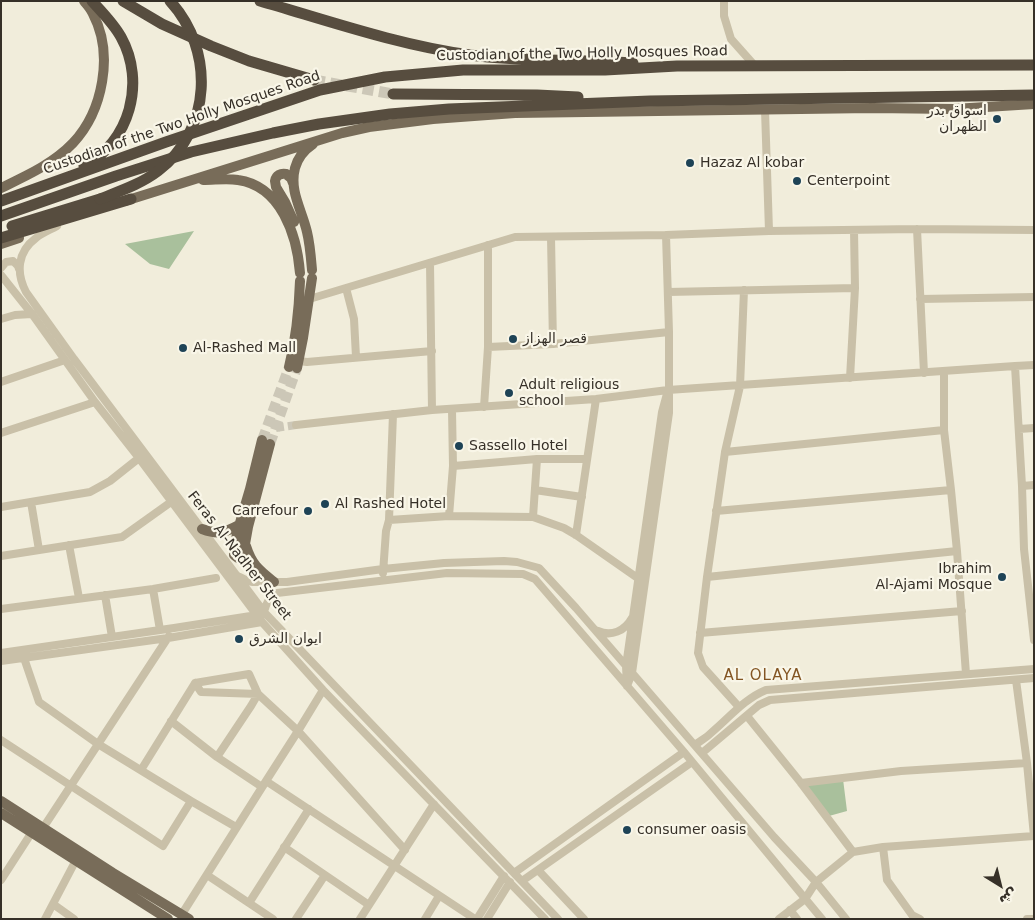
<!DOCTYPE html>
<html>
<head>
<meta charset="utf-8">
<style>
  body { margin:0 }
  #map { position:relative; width:1035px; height:920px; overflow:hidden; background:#f1eddb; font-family:"DejaVu Sans","Noto Naskh Arabic",sans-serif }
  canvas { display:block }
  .frame { position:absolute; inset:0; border:2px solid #363028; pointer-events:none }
  .north { position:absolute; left:975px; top:860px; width:50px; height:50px; -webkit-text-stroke:4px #f9f6e8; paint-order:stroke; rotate:144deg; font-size:14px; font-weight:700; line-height:20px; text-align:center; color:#363028 }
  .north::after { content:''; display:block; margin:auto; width:18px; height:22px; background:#363028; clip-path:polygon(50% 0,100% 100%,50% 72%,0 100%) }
</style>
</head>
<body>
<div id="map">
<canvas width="1035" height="920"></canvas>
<div class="frame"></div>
<div class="north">ش</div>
</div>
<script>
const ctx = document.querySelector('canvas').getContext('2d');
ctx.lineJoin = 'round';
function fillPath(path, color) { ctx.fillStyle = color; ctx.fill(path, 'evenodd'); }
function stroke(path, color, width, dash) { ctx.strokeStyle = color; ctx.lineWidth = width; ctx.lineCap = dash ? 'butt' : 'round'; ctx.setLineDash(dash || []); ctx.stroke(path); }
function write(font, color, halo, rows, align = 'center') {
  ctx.font = font + ' "DejaVu Sans","Noto Naskh Arabic",sans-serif'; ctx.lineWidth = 4.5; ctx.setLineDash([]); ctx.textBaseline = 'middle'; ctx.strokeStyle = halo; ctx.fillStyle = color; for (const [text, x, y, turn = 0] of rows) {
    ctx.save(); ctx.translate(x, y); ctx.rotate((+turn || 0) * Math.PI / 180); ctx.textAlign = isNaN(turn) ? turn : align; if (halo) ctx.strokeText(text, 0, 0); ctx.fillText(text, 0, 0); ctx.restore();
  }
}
fillPath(new Path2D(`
  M194 231 169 269 150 264 125 244Z
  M843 779 847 811 829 816 801 783Z`), '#a9c09c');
stroke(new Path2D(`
  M276 428 296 425`), '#ccc7b7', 8, [8, 4]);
stroke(new Path2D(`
  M262 440 289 367
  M270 444 297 368`), '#ccc7b7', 10, [10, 5]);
stroke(new Path2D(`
  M314 80 393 94`), '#ccc7b7', 11, [11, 5.5]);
stroke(new Path2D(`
  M724 1V16L731 39 755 66
  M57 226C50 230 42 233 36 238 17 252 16 273 26 292L74 359 264 612 558 919
  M917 229 924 373
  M769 231 917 229 1034 230
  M551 237 553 344
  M430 263 432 410
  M1 268 6 262 13 261 18 266 19 269
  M1 275 32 314 95 402 139 458 262 622 323 690 545 919
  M346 288 354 319 356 357
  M668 292 855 288
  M920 299 1034 297
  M306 300 515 237 666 235
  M1 319 15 315 32 314
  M488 347 553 344 669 332
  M299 361 307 362 432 351
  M1015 366 1034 365
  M944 371V430L951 490 957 551 966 674
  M850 378 855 288 854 230
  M1 382 65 360
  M668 390 662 412 626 666 627 686 632 673 669 413V332L666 235 769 231 765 110
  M484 407 488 347V245
  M296 425 432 410 596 399 668 390 1015 366 1022 486 1024 549 1034 640
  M1019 429 1034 428
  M1 433 95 402
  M725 452 944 430
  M453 466 537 459H587
  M1022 486 1034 485
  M535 490 582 497
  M31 502 39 550
  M1 507 90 492 110 481 139 458
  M716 511 951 490
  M449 516 453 466 452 410
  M533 517 537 459
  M389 520 449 516 533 517 564 528 576 535 639 579
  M576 535 596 399
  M69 545 79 598
  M1 556 122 537 171 502
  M383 573 386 531 389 520 393 414
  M240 577 248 581 253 582H287L383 569 444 563 504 561 517 562 539 568 576 608 774 837 816 882 846 919
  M707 577 957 551
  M153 589 160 630
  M105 595 112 637
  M1 609 153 589 216 578
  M264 612C266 603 269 598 277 593L447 573 523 574 535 579 684 752 822 919
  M598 631C611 637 625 631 632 618
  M700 633 962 611
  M1 653 174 628 257 615
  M24 658 39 702 98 744 191 801 236 827
  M1 661 168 638 262 622
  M1016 680 1027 763 1034 836
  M195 683 201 692 258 694 298 731 405 850
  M739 707 703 667 698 653 707 577 725 452 740 386 744 290
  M747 716 801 783 853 852
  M171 721 217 757 262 787
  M1 740 163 846 191 801
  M695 745C700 741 706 738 711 733 729 718 744 699 766 690L1034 669
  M702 753 759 705 770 700 1034 678
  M141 770 195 683 249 674 258 694 251 706 217 757
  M266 781 475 919
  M801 783 901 771 1027 763
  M43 828 169 636
  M284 847 369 905
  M883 847 887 880 912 915 920 919
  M538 870 584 919
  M514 873 684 752
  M207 875 273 919
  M1 880 32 832
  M522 881 692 762
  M249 903 309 809
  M53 904 74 919
  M790 910 797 919
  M182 914 266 781 298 731 323 690
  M45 919 76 860
  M296 919 325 875
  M360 919 434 804
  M425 919 439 896
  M477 919 504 876
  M487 919 510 882
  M779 919 805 899 816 882 853 852 883 847 1034 836
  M1027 919H1034`), '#c9c0a8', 8);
stroke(new Path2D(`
  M203 180C215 180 227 178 238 180 281 186 297 235 300 273
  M293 183 291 178 286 174C281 173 276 175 275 181L276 187 285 202 294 222
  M1 188C26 176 53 164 73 143 103 111 114 54 93 14 91 9 87 5 84 1
  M125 201 342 133 369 127 433 119 515 113 872 108 954 109 1034 104
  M1 244 19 238
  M312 270C311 258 310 244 307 232 302 210 289 191 295 168 298 157 304 150 313 144
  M289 367C296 339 299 310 300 281
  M297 368 303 338 312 278
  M262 440 250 489 237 533 234 555 238 558 242 557 243 555 248 527 270 444
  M202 529C218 535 224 533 239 525
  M246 546C252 565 259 570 274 582
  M1 801 113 873 189 919
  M1 813 168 919`), '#786c59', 10);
stroke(new Path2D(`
  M123 1 162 24 211 46 249 61 314 80
  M260 1C329 21 398 45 470 55 524 62 579 59 633 63
  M393 94 537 95 578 97
  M84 166C130 142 146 82 121 37 114 24 102 12 92 1
  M1 201 166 142 320 90 385 77 463 70H605L677 66 1034 65
  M1 216 116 176 191 152 273 133 319 124 390 114 449 109 650 101 1034 95
  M12 226 100 199
  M1 238 131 199`), '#574d3f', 11);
stroke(new Path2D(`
  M100 199C120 191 141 184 158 171 212 130 215 50 170 1`), '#574d3f', 11);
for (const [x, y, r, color] of [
  [997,119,5,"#1e4356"],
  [690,163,5,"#1e4356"],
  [797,181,5,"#1e4356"],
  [513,339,5,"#1e4356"],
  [183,348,5,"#1e4356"],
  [509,393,5,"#1e4356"],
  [459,446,5,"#1e4356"],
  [325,504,5,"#1e4356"],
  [308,511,5,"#1e4356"],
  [1002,577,5,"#1e4356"],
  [239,639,5,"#1e4356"],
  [627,830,5,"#1e4356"]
]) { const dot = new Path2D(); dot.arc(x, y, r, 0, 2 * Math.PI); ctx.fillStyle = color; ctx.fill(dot); stroke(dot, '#f9f6e8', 2); }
write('14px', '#363028', '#f9f6e8', [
  ["Custodian of the Two Holly Mosques Road",582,54,-1],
  ["Custodian of the Two Holly Mosques Road",182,123,-19],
  ["Feras Al-Nadher Street",239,556,52]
]);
write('14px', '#363028', '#f9f6e8', [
  ["اسواق بدر",987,111,"right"],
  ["الظهران",987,127,"right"],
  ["Hazaz Al kobar",700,163],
  ["Centerpoint",807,181],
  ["قصر الهزاز",523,339],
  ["Al-Rashed Mall",193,348],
  ["Adult religious",519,385],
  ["school",519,401],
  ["Sassello Hotel",469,446],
  ["Al Rashed Hotel",335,504],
  ["Carrefour",298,511,"right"],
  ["Ibrahim",992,569,"right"],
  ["Al-Ajami Mosque",992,585,"right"],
  ["ايوان الشرق",249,639],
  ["consumer oasis",637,830]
], 'left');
ctx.letterSpacing = '1px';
write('15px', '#835523', '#f9f6e8', [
  ["AL OLAYA",763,676]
]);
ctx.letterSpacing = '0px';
</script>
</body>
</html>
